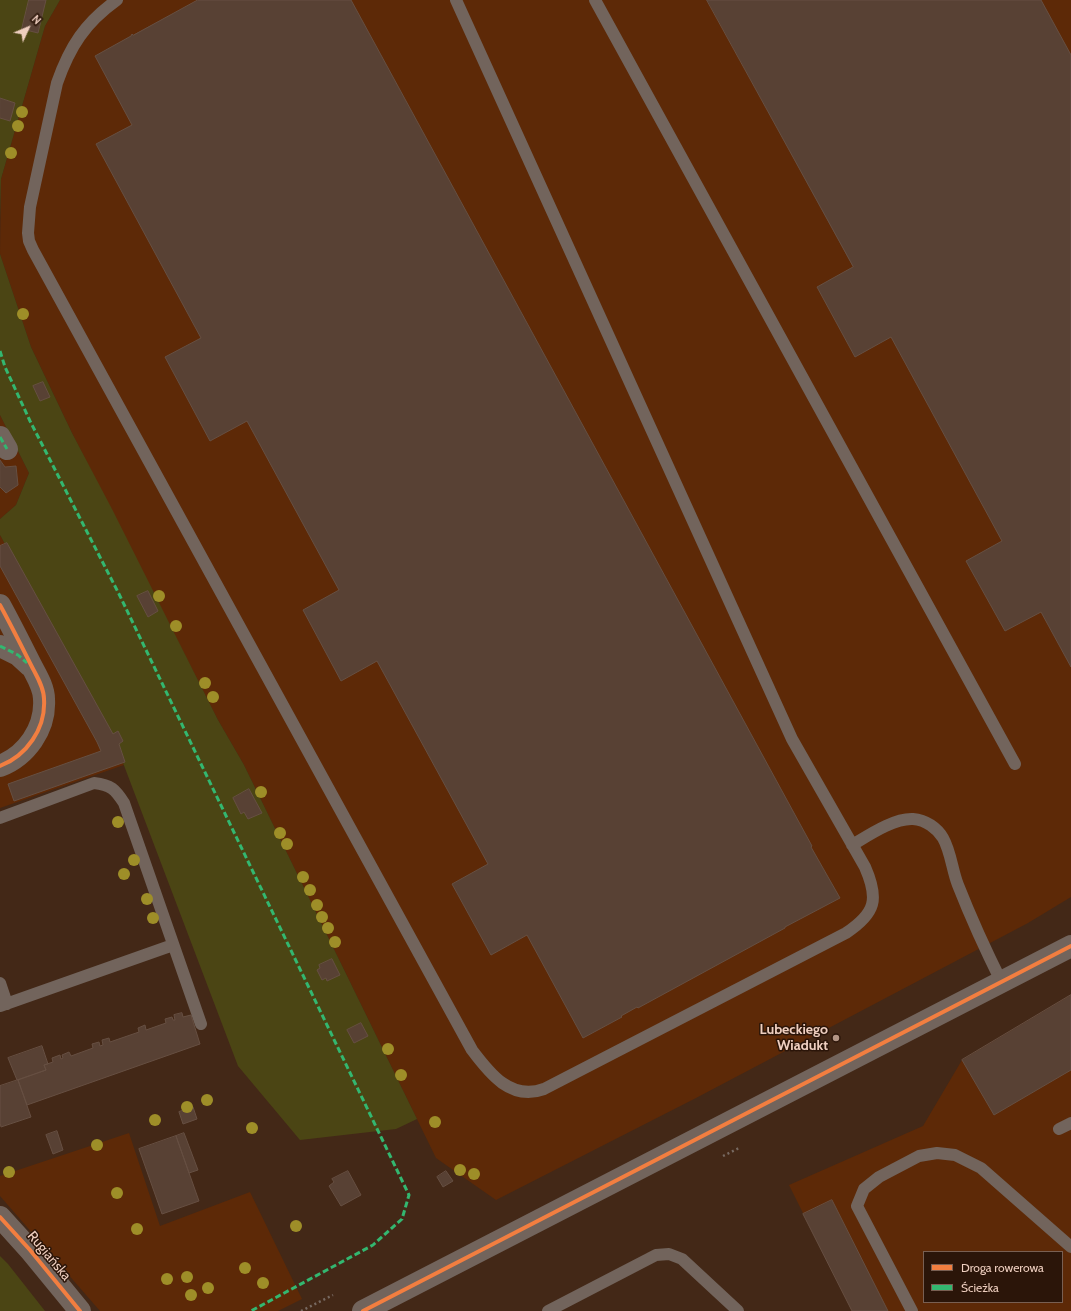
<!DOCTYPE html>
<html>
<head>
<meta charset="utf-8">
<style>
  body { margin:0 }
  #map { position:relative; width:1071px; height:1311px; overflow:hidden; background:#432817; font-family:Cabin,sans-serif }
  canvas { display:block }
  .legend { position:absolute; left:923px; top:1251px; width:140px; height:52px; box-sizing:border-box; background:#2b1509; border:1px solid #795f52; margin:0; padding:5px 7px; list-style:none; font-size:12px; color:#eecebf }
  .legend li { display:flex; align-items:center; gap:8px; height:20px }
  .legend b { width:20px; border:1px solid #795f52 }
  .north { position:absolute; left:8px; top:8px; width:40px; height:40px; -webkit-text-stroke:3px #2b1509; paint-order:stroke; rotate:46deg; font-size:11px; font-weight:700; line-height:16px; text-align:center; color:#eecebf }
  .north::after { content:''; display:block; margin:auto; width:14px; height:18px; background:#eecebf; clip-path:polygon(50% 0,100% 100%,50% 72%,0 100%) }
</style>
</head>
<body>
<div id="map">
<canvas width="1071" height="1311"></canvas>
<ul class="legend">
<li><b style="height:5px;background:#f27e40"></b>Droga rowerowa</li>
<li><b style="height:5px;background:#33b770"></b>Ścieżka</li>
</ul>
<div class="north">N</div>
</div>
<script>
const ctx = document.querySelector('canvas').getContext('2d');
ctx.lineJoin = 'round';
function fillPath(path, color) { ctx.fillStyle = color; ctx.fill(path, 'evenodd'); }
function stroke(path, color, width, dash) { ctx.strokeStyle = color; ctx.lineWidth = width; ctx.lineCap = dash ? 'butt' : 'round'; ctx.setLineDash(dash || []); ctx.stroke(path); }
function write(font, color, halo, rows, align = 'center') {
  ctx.font = font + ' Cabin,sans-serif'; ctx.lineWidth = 3; ctx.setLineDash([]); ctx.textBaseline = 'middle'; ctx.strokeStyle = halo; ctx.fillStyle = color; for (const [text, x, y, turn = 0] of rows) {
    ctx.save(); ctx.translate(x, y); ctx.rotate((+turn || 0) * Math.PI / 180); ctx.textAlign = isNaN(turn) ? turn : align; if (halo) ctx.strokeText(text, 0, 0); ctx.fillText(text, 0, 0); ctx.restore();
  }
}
fillPath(new Path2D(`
  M60 0H1071V897L1028 923 696 1098 496 1200 436 1158 244 765 218 720 72 433 31 347 0 254 1 179 45 26Z
  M0 415 29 473 16 505 0 519Z
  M0 535 117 747 124 765 0 808Z
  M1071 995V1311H852L789 1185 923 1126 962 1060ZM924 1252H1062V1302H924Z
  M129 1133 160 1226 250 1192 302 1299 278 1311H100L0 1196V1176Z`), '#5d2907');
fillPath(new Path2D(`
  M0 0H60L45 26 1 179 0 220Z
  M0 254 31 347 72 433 112 509 218 720 244 765 417 1119 396 1129 300 1140 238 1066 117 747 0 535V519L16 505 29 473 0 415Z
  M0 1256 8 1264 45 1311H0Z`), '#4b4514');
const building = new Path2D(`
  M29 0H46L38 33 22 29Z
  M198 0H351L812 846 811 847 840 898 785 927V928L638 1008 637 1007 621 1016 622 1017 583 1038 527 935 491 955 452 884 488 864 377 661 341 681 303 610 339 590 247 421 210 441 165 357 201 338 96 144 132 125 95 56 131 36 132 34 133 35Z
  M707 0H1041L1071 55V667L1041 612 1005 631 966 561 1002 541 891 337 855 357 817 287 853 267Z
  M0 98 15 103 10 121 0 118Z
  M43 382 50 397 40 401 33 386Z
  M0 460 5 467 16 466 18 485 6 493 0 487Z
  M7 543 113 734 118 731 123 741 119 744 125 762 14 801 8 784 101 751 97 742 0 566V546Z
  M148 591 158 611 148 617 137 596Z
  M249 789 262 813 248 819 244 812 241 814 233 798Z
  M332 959 340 975 327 981 326 978 322 980 317 970 320 968 319 965Z
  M1071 995V1070L994 1115 962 1060Z
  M182 1013 183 1017 191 1015 200 1044 27 1105 18 1080 46 1070 44 1065 53 1062 52 1058 60 1055 61 1059 63 1058 62 1055 69 1052 71 1056 93 1048 92 1044 99 1042 100 1046 103 1045 102 1040 109 1038 110 1042 139 1032 138 1028 145 1025 146 1030 166 1023 165 1019 172 1017 173 1020H175L174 1015Z
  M361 1023 368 1036 354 1043 347 1030Z
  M42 1046 48 1064 44 1065 46 1070 17 1080 8 1058Z
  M18 1080 31 1117 1 1127 0 1123V1086Z
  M193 1107 197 1119 183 1124 179 1112Z
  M57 1131 63 1150 53 1154 46 1135Z
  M184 1133 198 1170 189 1173 176 1136Z
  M176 1136 199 1201 162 1214 139 1149Z
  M348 1171 361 1195 341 1206 329 1186 334 1182 332 1179Z
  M446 1171 453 1181 443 1187 437 1177Z
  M832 1200 888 1311H852L803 1214Z`);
fillPath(building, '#584134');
stroke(building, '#664f42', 1);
stroke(new Path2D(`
  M723 1156 739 1148
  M301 1311 333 1295`), '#776961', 2.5, [2, 3]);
stroke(new Path2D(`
  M117 0C85 23 70 46 57 83L30 207 28 233 29 241 33 250 472 1050C490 1074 511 1101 544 1089L846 933C876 913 879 899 865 867L792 739 456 0
  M595 0 1015 764
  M0 818 94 783C111 785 115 789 124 803L201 1024
  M852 845C869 835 894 818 913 819 926 820 937 828 943 838 951 852 952 870 958 885 971 918 986 951 1002 983
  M0 983 7 1004
  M0 1006 173 945
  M1059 1129 1071 1123
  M548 1311 656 1255 669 1254 682 1259 738 1311
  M912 1311 857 1206 864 1189 879 1177 919 1156 937 1153 955 1155 981 1168 1071 1247`), '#72645c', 12);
stroke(new Path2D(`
  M0 437 7 449
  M0 605C11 625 21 645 31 665 36 675 44 687 44 699 46 729 26 756 0 766
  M0 646 18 655 30 666`), '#72645c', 22);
stroke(new Path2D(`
  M0 1217 30 1250 80 1311
  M363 1311 1071 946`), '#72645c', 22);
stroke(new Path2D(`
  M0 351 5 367 30 421 119 594 409 1195 402 1219 373 1245 251 1311
  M0 437 7 449
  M0 646 18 655 27 663`), '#33b770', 3, [6, 3]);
stroke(new Path2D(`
  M0 605C11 625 21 645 31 665 36 675 44 687 44 699 46 729 26 756 0 766
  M0 1217 30 1250 80 1311
  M363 1311 1071 946`), '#f27e40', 4);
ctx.fillStyle = '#9e8e28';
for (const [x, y] of [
  [22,112],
  [18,126],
  [11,153],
  [23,314],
  [159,596],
  [176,626],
  [205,683],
  [213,697],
  [261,792],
  [118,822],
  [280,833],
  [287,844],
  [134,860],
  [124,874],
  [303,877],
  [310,890],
  [147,899],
  [317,905],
  [322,917],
  [153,918],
  [328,928],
  [335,942],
  [388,1049],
  [401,1075],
  [207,1100],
  [187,1107],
  [155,1120],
  [435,1122],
  [252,1128],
  [97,1145],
  [460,1170],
  [9,1172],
  [474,1174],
  [117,1193],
  [296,1226],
  [137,1229],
  [245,1268],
  [187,1277],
  [167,1279],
  [263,1283],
  [208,1288],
  [191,1295]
]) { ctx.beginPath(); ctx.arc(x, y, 6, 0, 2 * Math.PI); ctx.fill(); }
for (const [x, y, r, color] of [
  [836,1038,4,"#b29484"]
]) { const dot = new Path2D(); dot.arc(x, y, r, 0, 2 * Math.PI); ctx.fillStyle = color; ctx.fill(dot); stroke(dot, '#2b1509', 1.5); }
write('bold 14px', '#eecebf', '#2b1509', [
  ["Lubeckiego",828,1030],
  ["Wiadukt",828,1046]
], 'right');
write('14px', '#eecebf', '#2b1509', [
  ["Rugiańska",49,1256,50]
]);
</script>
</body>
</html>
